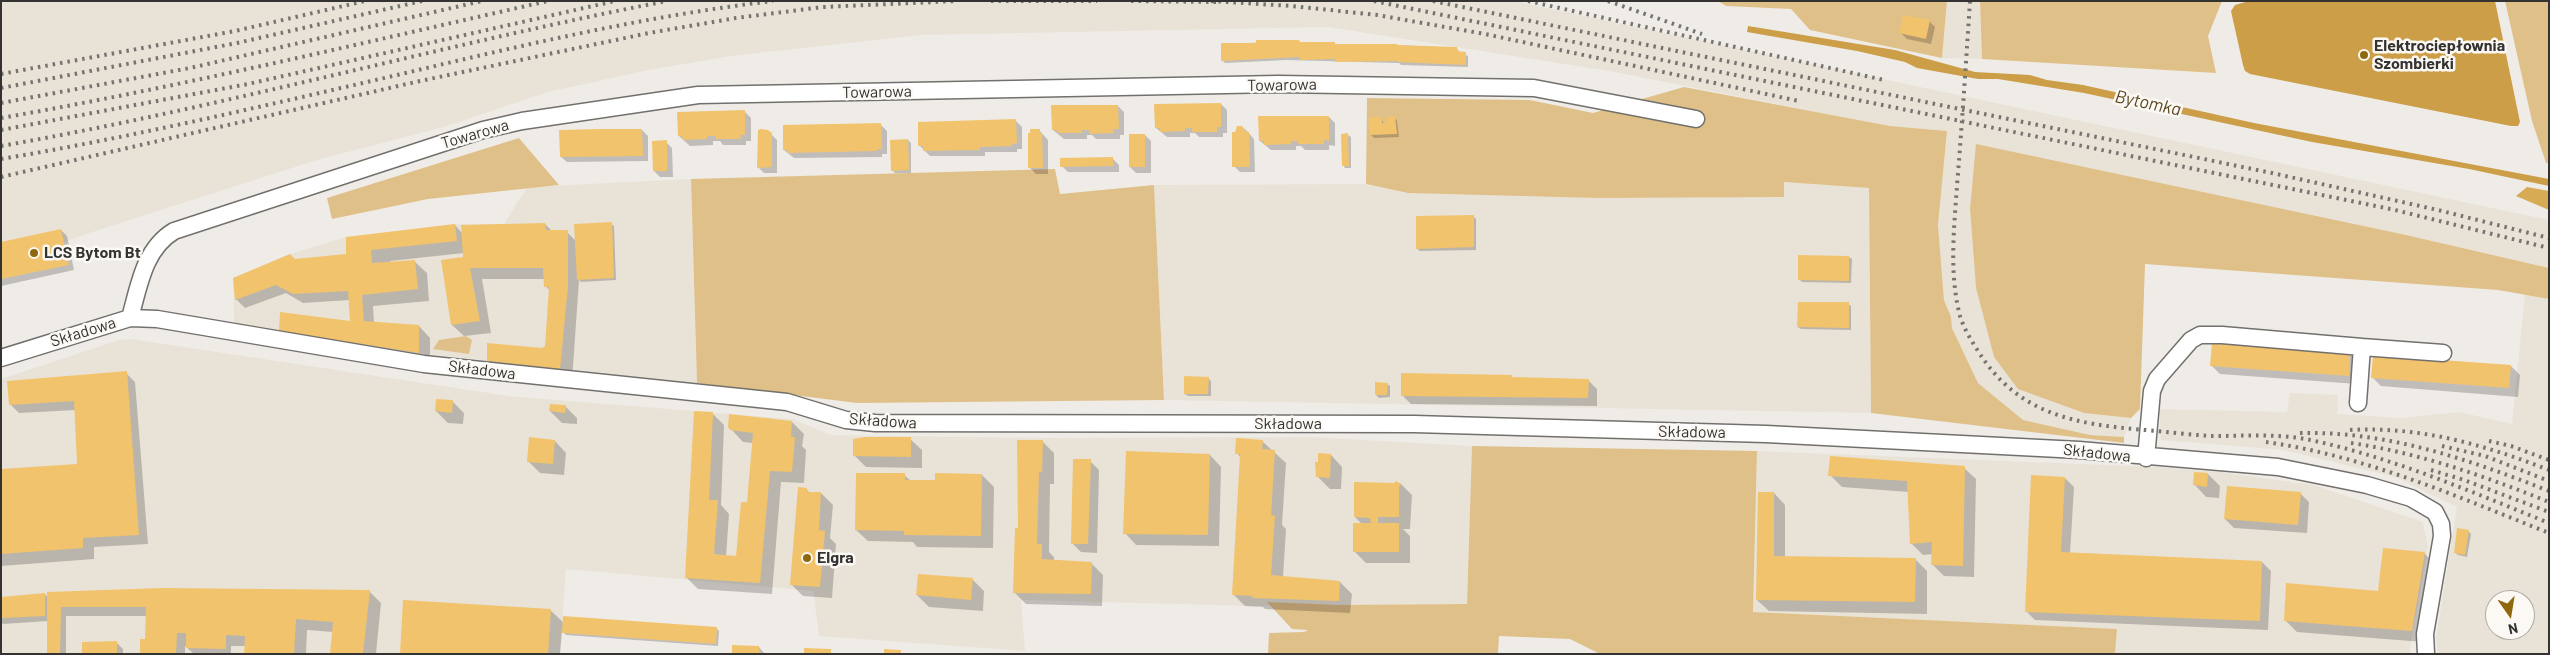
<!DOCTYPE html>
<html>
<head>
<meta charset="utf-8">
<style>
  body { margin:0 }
  #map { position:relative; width:2550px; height:655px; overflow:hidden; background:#efece8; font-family:Barlow,sans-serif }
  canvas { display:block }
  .frame { position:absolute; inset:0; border:2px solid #343331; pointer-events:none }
  .north { position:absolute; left:2485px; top:590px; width:50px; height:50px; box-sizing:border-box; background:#fcf9f5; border:1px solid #acaaa7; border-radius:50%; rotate:167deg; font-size:14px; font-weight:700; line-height:20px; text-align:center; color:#343331 }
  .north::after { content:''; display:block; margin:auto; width:18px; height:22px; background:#8f680d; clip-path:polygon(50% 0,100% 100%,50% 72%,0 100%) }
</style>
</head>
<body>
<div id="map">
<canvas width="2550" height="655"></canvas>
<div class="frame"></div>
<div class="north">N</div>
</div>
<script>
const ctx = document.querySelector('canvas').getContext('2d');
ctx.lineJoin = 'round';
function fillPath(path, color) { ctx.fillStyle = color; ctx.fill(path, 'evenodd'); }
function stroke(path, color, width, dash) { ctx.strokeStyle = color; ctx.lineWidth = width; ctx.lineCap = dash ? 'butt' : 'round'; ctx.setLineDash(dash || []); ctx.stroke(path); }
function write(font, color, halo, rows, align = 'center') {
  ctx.font = font + ' Barlow,sans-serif'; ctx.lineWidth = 5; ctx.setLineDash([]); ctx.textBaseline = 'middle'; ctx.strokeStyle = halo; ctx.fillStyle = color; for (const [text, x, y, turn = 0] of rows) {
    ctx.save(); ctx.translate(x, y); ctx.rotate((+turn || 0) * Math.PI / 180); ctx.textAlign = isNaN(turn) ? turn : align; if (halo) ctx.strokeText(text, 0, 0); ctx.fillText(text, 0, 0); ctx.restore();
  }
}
fillPath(new Path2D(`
  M1 1H1514L2549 220V268L2406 235 1970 209 1976 288 1994 357 2084 413 2131 418 2124 437 2090 435 2023 420 1978 383 1952 328 1951 317 1944 300 1938 225 1947 131 1890 126 1609 71 1328 27 921 35 731 56 649 70 548 92 444 127 317 160 80 236 1 269Z
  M1947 1H1980L1982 59 1942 58Z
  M691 179 697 383 419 353 234 325 233 278 290 254 346 237 455 224H504L527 187Z
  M1784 182 1869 188 1871 413 1164 400 1154 185 1366 184 1408 193 1784 197Z
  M2525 293 2549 299V654H2438L2436 638 2457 507 2395 477 2283 450 2161 440 2159 409 2287 412 2290 393 2338 395 2337 414 2403 418 2459 412 2512 424ZM2495 600H2525V630H2495Z
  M131 339 509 396 793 419 831 435 1042 438 1309 437 1472 446 1467 604 1253 606 1021 600 1025 651 819 636 813 591 566 569 560 654H1V379L119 340Z
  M1757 451 2156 467 2219 472 2314 485 2423 522 2428 547 2410 648 2411 654H2115L2117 629 1753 613Z`), '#e9e3d7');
fillPath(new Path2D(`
  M1718 1H1947L1942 58 1810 30 1791 9 1726 6Z
  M1980 1H2222L2208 36 2216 73 1982 59Z
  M2505 1H2549V163H2546L2532 121Z
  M1684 87 1890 126 1947 131 1938 225 1944 300 1951 317 1952 328 1978 383 2023 420 2090 435 2124 437V443L1871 413 1869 188 1784 182V197L1598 198 1408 193 1366 184 1367 98 1530 100 1593 113Z
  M519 138 559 185 428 199 332 219 327 198Z
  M1976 144 2406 235 2549 268V299L2498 290 2145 264 2140 409 2131 418 2084 413 2018 389 1994 357 1976 288 1970 209Z
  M1055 169 1060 194 1154 185 1164 400 857 403 697 383 691 179Z
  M466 336 472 340 469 354 433 349 439 340Z
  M1472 446 1757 451 1753 612 2117 629 2115 654H1600L1570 639 1499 636 1498 654H1268L1269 633 1304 632 1308 630 1292 629 1267 602 1338 605 1467 604Z`), '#e0c089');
fillPath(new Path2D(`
  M2527 187 2549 191V210L2516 196Z`), '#d7aa54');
fillPath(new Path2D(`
  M2249 1H2495L2520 122 2518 126H2511L2250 74 2245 71 2243 65 2231 11 2235 5Z
  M1748 26 1895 50 1975 72 2030 75 2047 80 2083 85 2254 123 2549 179V186L2469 169 2312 142 2084 93 1998 79H1978L1917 68 1905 62 1857 51 1747 32Z`), '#cb9e47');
fillPath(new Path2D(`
  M1929 21 1935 27 1931 44 1907 39 1901 33Z
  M1299 41 1301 43H1334L1337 46 1397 45 1457 48 1459 52 1468 56V67L1401 65 1399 63 1286 60 1225 63 1222 60V44Z
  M1221 104 1227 110V133H1223V137H1199L1195 133H1190V137H1167L1156 128Z
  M1118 106 1124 112V135H1120V139H1096L1092 135H1087V139H1064L1053 130Z
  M745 112 751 118V141H746V145H723L720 141H713V145L690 146 679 136Z
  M1329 117 1335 123V146L1329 145V150H1305L1301 146H1296V150H1271L1260 141Z
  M1381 118 1384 124 1395 118 1397 121 1399 137 1374 138 1371 135Z
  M1016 121 1022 127V149H1017V152H985V156H930L920 146Z
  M881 125 887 131V154H882V157L794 158 784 150Z
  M1238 127 1245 129 1254 139 1255 172H1240L1234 166 1235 134Z
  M642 130 648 136V161L567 162 561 157Z
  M1039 130 1048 140V174H1036L1030 168Z
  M768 131 777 140V173H764L758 167Z
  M1145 135 1151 141V173H1136L1130 167Z
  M1348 135 1351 137V168H1345L1343 165Z
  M908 140 911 143V173H895L892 170Z
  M666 142 672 148 673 177H660L654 171Z
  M1113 159 1119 165V172H1068L1062 166Z
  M1473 216 1476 219V250L1420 251 1417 249Z
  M545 224 552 231 567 232 576 241 611 224 614 226 616 280 581 282 579 280 572 381 500 372 488 360 546 347 550 291 546 286 545 279H482L491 333 464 336 452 325 464 253 390 261 391 263 415 262 427 273 429 301 373 306 374 323 419 326 430 338V364L286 337 280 331 351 323 350 300 303 303 286 293 245 308 236 299 295 260 348 255 455 225 462 233Z
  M61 230 67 236 74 270 1 286V243Z
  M1849 257 1852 259 1851 283 1802 282 1799 279Z
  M1848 304 1851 306V330L1801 329 1798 327Z
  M2350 354 2359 363 2357 384 2220 374 2211 365Z
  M2511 366 2520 375 2518 397 2381 386 2372 377Z
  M126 373 135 382 148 544 94 547V559L1 566V470L79 468 76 410 19 413 10 404Z
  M1511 376 1514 378 1588 380 1597 389V406L1411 404 1402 395Z
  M1208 378 1211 381V396H1188L1185 394Z
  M1387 384 1390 386V397L1379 398 1376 395Z
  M452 401 464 413 463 424 448 423 436 411Z
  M565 406 577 418V424L562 423 550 411Z
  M713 414 724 425 721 505 729 514 726 557 737 558 748 504 753 443 743 442 731 429 792 422 804 434 802 446 806 450 804 483 781 482 772 594 698 589 686 577Z
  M910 439 922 450V468L866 467 854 455Z
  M555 441 566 453 564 475 540 473 528 461Z
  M1042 441 1054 453V484H1050L1049 552 1054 557V561L1091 563 1103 575 1102 606 1026 604 1014 592 1019 530Z
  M1262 441 1286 463 1282 525 1286 529 1283 577 1340 582 1352 594 1350 613 1265 609 1263 607 1245 606 1233 594 1241 458 1237 453Z
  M1210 455 1221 467 1219 546 1136 545 1125 533Z
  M1331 455 1342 467 1341 489H1330L1318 477 1319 463Z
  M1090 461 1099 470 1097 553 1081 552 1072 543Z
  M1964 468 1976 479 1974 577 1944 576 1932 564 1933 554 1923 555 1911 543 1909 492 1842 487 1830 475Z
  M2208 474 2220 486 2219 498 2206 497 2195 485Z
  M904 475 911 481 936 482 982 475 994 487 993 548 917 547 913 542 868 541 856 530Z
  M2065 478 2074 487 2070 554 2262 562 2271 571 2268 630 2035 620 2026 611Z
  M1400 483 1412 495 1410 529H1403L1410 536V563H1366L1354 551 1362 524 1355 517V484Z
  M806 489 810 493H821L833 505 830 538 836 544 832 598 803 596 791 584Z
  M1774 493 1785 505V558L1915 559 1927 571V614L1769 611 1757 600Z
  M2300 493 2309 502 2307 533 2234 528 2225 519Z
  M2468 531 2471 534 2467 557 2458 555 2455 552Z
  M2424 553 2436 565 2423 642 2297 632 2285 620 2379 593Z
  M972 579 984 591 983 611 929 607 917 595Z
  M369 591 381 603 376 654H331L333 632 307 630 306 654H245L246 646H231V654L193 653 185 646V654H141L146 641 147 616H66V654H48V621L3 624 1 621V598L45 594 48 598Z
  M550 610 564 623 716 628 719 631 718 646 566 635 562 631 560 654H401Z
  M117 643 123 649V654H83Z
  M759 647 765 654H733Z`), '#0003');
fillPath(new Path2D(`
  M1903 15 1930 20 1926 39 1899 33Z
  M1256 40H1299L1300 42H1335V44H1397V45L1457 47V51L1466 52V65L1397 62V61L1335 62V59L1299 60 1300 57 1221 61V43H1256Z
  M1221 103V127H1217V132H1192V128H1185V131L1160 132V128H1155L1154 104Z
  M1051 105H1118L1119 129H1114V133L1089 134V130H1082V133H1057V130H1052Z
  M745 110V135H740L741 139H716V136H707V139L683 140 682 136H678L677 112Z
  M1258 116H1329V141L1324 140V144H1298V141H1291V144L1264 145V141H1259Z
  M1369 117H1382V123H1386V117H1395L1397 134 1370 135Z
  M1016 119 1017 143 1012 144V146L980 147V150L923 151V146H918V122Z
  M881 123 882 149H877V151L787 153V150H783V125Z
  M1237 126H1242L1246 132H1249L1250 167H1232V132H1235Z
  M601 129H642L643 156 560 157 559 130Z
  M761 129 768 130 772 133V167L757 168 758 130Z
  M1030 129H1040V133L1042 132 1043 168H1028V133H1030Z
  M1348 133 1349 166H1342L1341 134Z
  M1129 134H1145V167H1129Z
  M908 139 909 170 891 171 890 140Z
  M667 140V171H653L652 141Z
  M1113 157V166L1060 167V158Z
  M1474 215V247L1416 249V216Z
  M612 222 614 278 577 280 574 224Z
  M545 223 546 230H568V286L560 370 487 361V343L542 348 545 346 549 287H544L543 268H470L480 321 451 325 441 260 463 257 461 225Z
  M455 224 457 241 371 250 372 263 415 260 418 289 362 295 364 321 419 325V353L279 331 280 312 350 321 348 291 293 294 276 285 235 300 233 278 290 254 295 259 346 254V237Z
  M61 229 69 265 1 279V242Z
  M1798 255 1849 256V281L1798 280Z
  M1798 302H1849V328L1797 327Z
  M2212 342 2350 353 2349 376 2210 366Z
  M2373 355 2511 365 2509 388 2371 378Z
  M127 371 139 535 83 538V548L1 554V469L77 464 74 401 9 405 7 381Z
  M1401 373 1512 375V377L1589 379 1588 398 1401 396Z
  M1184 376 1209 377 1208 394H1184Z
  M1375 382 1388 383 1387 395H1375Z
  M436 399 453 400 452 413 435 411Z
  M550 404 566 405 565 413 549 411Z
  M694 411 713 412 709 500H718L714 554 736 556 741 502H747L753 433 730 430 728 427 729 414 792 421 791 437H795L792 472 770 471 760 583 685 578Z
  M529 437 555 440 553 464 527 462Z
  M865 437H911V457L853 456V439Z
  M1236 438 1263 440 1262 449 1275 450 1271 515 1275 516 1271 575 1340 581 1339 601 1252 598 1253 596 1232 595 1240 454H1235Z
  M1017 440H1043L1042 472H1039L1037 544H1042V559L1092 562 1091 594 1013 593 1015 528H1018Z
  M1126 451 1210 454 1208 535 1123 534Z
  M1318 453 1331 454 1330 478 1316 477 1315 462H1318Z
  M1830 456 1965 466 1963 566 1931 565 1932 542 1910 544 1907 481 1828 476Z
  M1073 459H1091L1088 544H1071Z
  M2194 472 2208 473 2207 487 2193 485Z
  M856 473H905V480H935V473L982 474 981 536 904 535V531L855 530Z
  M2031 475 2065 477 2061 552 2262 561 2260 621 2025 612Z
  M1396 481 1401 484 1399 487V517H1378V523H1399V552H1353V523H1371L1370 518 1354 517V482L1394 483Z
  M2227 486 2301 492 2298 525 2224 519Z
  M798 487 807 488V492H821L819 530 825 531 820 587 790 585Z
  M1758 492H1774V556L1916 558 1915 602 1756 600Z
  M2457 528 2469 530 2465 555 2454 553Z
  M2383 548 2425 552 2412 631 2284 621 2286 583 2378 591Z
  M918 574 973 578 971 600 916 595Z
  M162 588 370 590 363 654H330L333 622 296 619 294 654H244L245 636 226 635V649L186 648V633H177L176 654H140V639H145L146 607H61L60 654H47V592Z
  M45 593V616L1 618V597Z
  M403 600 551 609 548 654H400Z
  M563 616 717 627 716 644 562 633Z
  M117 641V654H82V642Z
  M732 645 759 646V654H732Z
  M804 648 831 649V654H804Z
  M884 649 901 650V654H884Z`), '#f1c36d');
const street = new Path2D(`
  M130 318C139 286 144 249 174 231L483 130 522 121 698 95 1278 84 1534 88 1696 119
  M2362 347 2443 353
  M1 358 130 318 157 319 424 364 787 402 846 420 875 423 1414 424 1766 434 2079 450 2278 467 2367 485 2411 498 2435 512 2441 524 2442 536 2425 634 2426 654
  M2146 458 2152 391 2157 379 2191 340 2200 335H2222L2362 347 2358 403`);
stroke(street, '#72706c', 19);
stroke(street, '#fff', 16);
stroke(new Path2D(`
  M991 1H1097
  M1131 1 1217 2
  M1211 1 1292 6 1377 15 1485 34 1799 101
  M1374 1 2395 210 2549 248
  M1433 1 2272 173 2438 210 2549 238
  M1528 1 1884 80
  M1608 1 1702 34
  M1970 1C1966 63 1962 124 1957 186 1954 229 1949 274 1960 316 1964 329 1971 340 1978 351 2018 415 2075 424 2145 430 2168 432 2191 435 2213 436 2247 436 2281 433 2315 441 2396 459 2472 492 2549 523
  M1 74 235 31 365 1
  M1 88 237 43 422 1
  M1 103 190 68 482 1
  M1 118C185 86 366 42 548 1
  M1 130 248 84 615 1
  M1 146C225 107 444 44 667 1
  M1 159C133 137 263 106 393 76 519 46 645 16 773 1
  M1 177 420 81 649 33 736 18 823 7 957 1
  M2350 430C2420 426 2485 445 2549 470
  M2300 433C2387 431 2468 459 2549 491
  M2489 441 2511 446 2549 460
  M2266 442C2365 456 2456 496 2549 533
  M2351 443C2420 453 2484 476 2549 502
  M2442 446 2485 456 2549 481
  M2431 470 2464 480 2549 512`), '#767471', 4, [2.5, 5]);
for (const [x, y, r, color] of [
  [2364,55,5,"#8f680d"],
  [34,253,5,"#8f680d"],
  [807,558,5,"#8f680d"]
]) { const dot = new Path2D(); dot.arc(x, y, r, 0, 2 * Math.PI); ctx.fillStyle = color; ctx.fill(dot); stroke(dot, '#fcf9f5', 2); }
write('bold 16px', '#343331', '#fcf9f5', [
  ["Elektrociepłownia",2374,46],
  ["Szombierki",2374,64],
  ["LCS Bytom Bt",44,253],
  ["Elgra",817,558]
], 'left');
write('16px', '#343331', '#fcf9f5', [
  ["Towarowa",1282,85,-1],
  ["Towarowa",877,92,-1],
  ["Towarowa",475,134,-16],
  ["Składowa",83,332,-17],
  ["Składowa",482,370,7],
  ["Składowa",883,421,4],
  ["Składowa",1288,424],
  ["Składowa",1692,432,1],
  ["Składowa",2097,453,6]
]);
write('italic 18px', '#5a4722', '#fcf9f5', [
  ["Bytomka",2148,103,12]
]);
</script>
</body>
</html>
